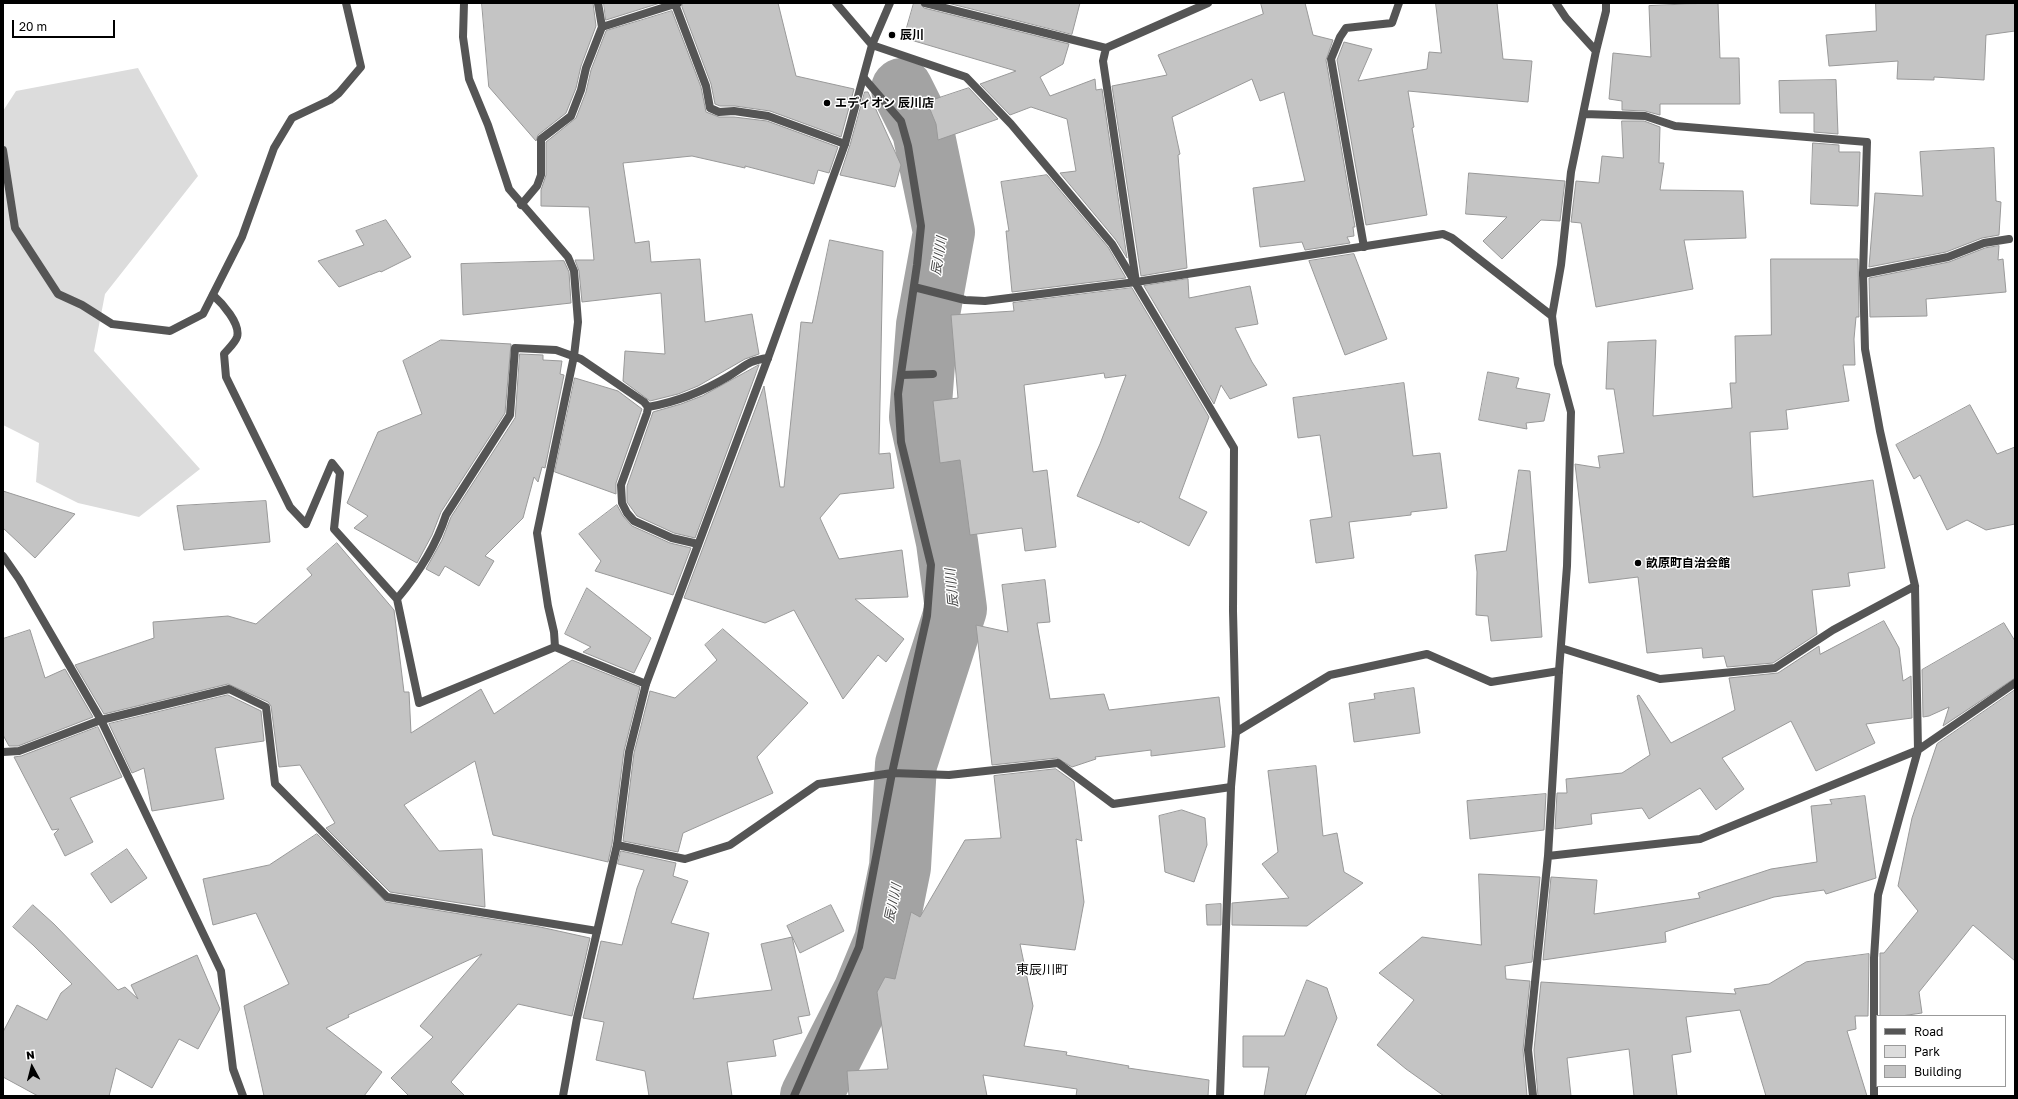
<!DOCTYPE html>
<html>
<head>
<meta charset="utf-8">
<style>
  body { margin:0 }
  #map { position:relative; width:2018px; height:1099px; overflow:hidden; background:#fff; font-family:"Golos Text",sans-serif }
  canvas { display:block }
  .frame { position:absolute; inset:0; border:4px solid #000; pointer-events:none }
  .legend { position:absolute; left:1876px; top:1015px; width:130px; height:72px; box-sizing:border-box; background:#fff; border:1px solid #999; margin:0; padding:5px 7px; list-style:none; font-size:12px; color:#000 }
  .legend li { display:flex; align-items:center; gap:8px; height:20px }
  .legend b { width:20px; border:1px solid #999 }
  .north { position:absolute; left:12px; top:1047px; width:40px; height:40px; -webkit-text-stroke:3px #fff; paint-order:stroke; rotate:353deg; font-size:11px; font-weight:700; line-height:16px; text-align:center; color:#000 }
  .north::after { content:''; display:block; margin:auto; width:14px; height:18px; background:#000; clip-path:polygon(50% 0,100% 100%,50% 72%,0 100%) }
  .scale { position:absolute; left:12px; top:20px; width:103px; height:18px; box-sizing:border-box; border:2px solid #000; border-top:0; padding-left:5px; font-size:12px; line-height:14px; white-space:nowrap; color:#000; -webkit-text-stroke:3px #fff; paint-order:stroke }
</style>
</head>
<body>
<div id="map">
<canvas width="2018" height="1099"></canvas>
<div class="frame"></div>
<ul class="legend">
<li><b style="height:5px;background:#555"></b>Road</li>
<li><b style="height:11px;background:#dcdcdc"></b>Park</li>
<li><b style="height:11px;background:#c4c4c4"></b>Building</li>
</ul>
<div class="north">N</div>
<div class="scale">20 m</div>
</div>
<script>
const ctx = document.querySelector('canvas').getContext('2d');
ctx.lineJoin = 'round';
function fillPath(path, color) { ctx.fillStyle = color; ctx.fill(path, 'evenodd'); }
function stroke(path, color, width, dash) { ctx.strokeStyle = color; ctx.lineWidth = width; ctx.lineCap = dash ? 'butt' : 'round'; ctx.setLineDash(dash || []); ctx.stroke(path); }
function write(font, color, halo, rows, align = 'center') {
  ctx.font = font + ' "Golos Text","Noto Sans JP",sans-serif'; ctx.lineWidth = 3; ctx.setLineDash([]); ctx.textBaseline = 'middle'; ctx.strokeStyle = halo; ctx.fillStyle = color; for (const [text, x, y, turn = 0] of rows) {
    ctx.save(); ctx.translate(x, y); ctx.rotate((+turn || 0) * Math.PI / 180); ctx.textAlign = isNaN(turn) ? turn : align; if (halo) ctx.strokeText(text, 0, 0); ctx.fillText(text, 0, 0); ctx.restore();
  }
}
fillPath(new Path2D(`
  M138 68 198 176 105 294 94 351 200 469 139 517 78 503 36 482 39 443 3 425V111L16 91Z`), '#dcdcdc');
stroke(new Path2D(`
  M811 1096 864 992 885 941 900 867 906 764 956 609 947 542 920 417 927 325 944 232 923 131 902 89`), '#a3a3a3', 62);
const building = new Path2D(`
  M482 3H593L596 26 581 66 576 88 566 113 538 135 536 141 489 87Z
  M604 3H660L606 20Z
  M683 3H778L796 76 854 89 841 137 770 111 735 106H720L715 104 711 84 682 7Z
  M914 3H920L924 8 1069 44 1063 64 1040 77 1050 96 1095 79 1096 90 1102 89 1127 258 1116 240 1060 173 1076 171 1067 119 1031 107 1010 115 980 84 1016 71 904 38Z
  M948 3H1080L1072 34Z
  M1261 3H1305L1313 35 1333 40 1326 60 1355 227H1353L1354 236 1347 237 1350 243 1305 250 1302 242 1260 247 1253 188 1305 181 1284 92 1260 101 1252 79 1172 117 1180 154 1178 155 1187 268 1141 276 1112 86 1167 75 1158 55 1263 14Z
  M1436 3H1497L1503 59 1532 61 1528 102 1408 91 1414 127 1412 128 1427 215 1366 225 1337 60 1344 42 1372 49 1358 81 1427 69 1429 52 1441 53Z
  M1718 3 1720 58H1739L1740 104H1660V115L1645 111 1622 110V101L1609 99 1613 53 1651 57 1649 6Z
  M1876 3H2015V31L1986 35 1984 80 1934 77V80L1897 79 1898 61 1829 66 1826 35 1876 31Z
  M672 11 701 87 706 112 719 117H734L767 121 838 147 829 173 818 170 814 184 745 166V168L692 156 623 163 635 243 649 241 651 262 700 259 705 322 752 314 759 354 745 359 698 386 678 394 650 401 623 381 625 351 665 354 661 293 582 302 579 271 575 260H594L589 207 541 206V190L546 175V142L576 118 586 92 591 70 606 31Z
  M1836 80 1838 134 1814 132V113H1780L1779 81Z
  M969 88 998 119 938 140 936 124 927 102Z
  M865 92H868L901 165 895 187 840 175 850 145Z
  M1622 121H1644L1660 127 1659 163H1664L1660 190 1743 191 1746 238 1684 240 1693 289 1596 307 1581 223 1571 222 1576 181 1599 183 1602 156 1623 158Z
  M1813 143 1839 145V152H1860L1858 206 1811 204Z
  M1994 148 1996 201 2001 202 1999 235 1982 238 1946 252 1869 267 1875 193 1923 196 1920 152Z
  M1469 173 1565 181 1560 221 1541 220 1502 259 1483 241 1507 217 1466 214Z
  M1047 175 1108 247 1126 278 1012 292 1006 231H1009L1001 182Z
  M386 220 411 257 381 272 380 271 339 287 318 261 364 245 356 231Z
  M830 240 883 251 879 454 890 453 894 488 840 494 820 518 839 559 902 550 908 597 855 599 904 639 886 662 878 655 843 699 794 610 765 623 684 598 764 386 780 487H784L801 322 812 323Z
  M1999 246 1998 260 2003 259 2006 292 1926 299 1927 316 1870 317 1869 278 1949 262 1985 248Z
  M1354 254 1387 339 1345 355 1309 261Z
  M1771 259H1858L1859 317H1856L1854 339 1855 365H1843L1849 401 1786 410 1788 429 1750 432 1753 497 1873 480 1885 568 1848 573 1850 586 1812 590 1817 634 1773 663 1727 667 1724 656 1703 658 1702 648 1647 653 1638 577 1589 583 1575 464 1600 468 1598 456 1624 453 1614 389H1606L1608 342 1656 340 1653 416 1732 408 1730 383H1736L1735 336 1771 335Z
  M564 261 569 272 571 303 463 315 461 264Z
  M1188 279 1189 298 1250 286 1258 324 1235 328 1252 362 1267 385 1230 399 1221 385 1214 404 1144 286Z
  M1132 288 1209 417 1179 498 1207 512 1189 546 1140 521 1139 523 1077 496 1100 444 1126 375 1105 378 1104 373 1024 385 1033 472 1047 470 1056 547 1025 551 1022 528 970 535 960 460 940 463 933 401 958 398 951 315 1014 311 1013 303Z
  M441 340 511 344 505 413 441 512 432 535 417 563 354 528 368 516 347 503 378 432 422 414 403 361Z
  M520 354 543 355V360L562 361 560 374 564 375 545 468 542 467 538 482 534 477 523 518 485 556 494 561 479 586 445 566 439 576 426 569 442 540 451 517 515 418Z
  M759 365 695 538 674 533 637 516 627 502V486L653 412 681 404 702 396Z
  M1488 372 1519 378 1516 388 1550 394 1544 421 1526 423 1527 429 1479 420Z
  M575 378 618 391 642 409 616 483V494L555 472Z
  M1404 383 1413 456 1440 453 1447 508 1411 512V515L1349 522 1354 558 1316 563 1310 520 1332 517 1320 435 1298 438 1293 398Z
  M1970 405 1997 454 2015 447V524L1986 530 1967 520 1947 530 1920 475 1914 479 1896 445Z
  M1519 470 1530 471 1542 637 1491 641 1488 616 1476 615 1477 572 1475 555 1506 551Z
  M3 491 75 514 35 558 3 528Z
  M266 501 270 542 184 550 177 506Z
  M617 505 623 516 632 526 670 543 691 548 673 595 595 571 601 561 579 534Z
  M337 543 394 610 404 692H409L411 733 481 689 494 714 572 660 640 687 624 751 612 844 608 862 493 835 475 761 404 805 439 851 482 849 485 907 390 892 326 828 335 823 300 765 279 767 271 706 268 702 228 684 104 714 75 665 154 638 153 622 228 616 256 624 312 575 307 569Z
  M1045 580 1050 622 1037 623 1050 699 1104 694 1109 710 1219 697 1225 747 1151 756V750L1095 757 1096 759 1072 767 1057 758 992 765 976 625 1008 632 1002 585Z
  M587 588 651 638 634 673 583 652 591 647 565 634Z
  M1884 621 1899 648 1903 681 1911 676 1912 718 1866 724 1875 743 1816 771 1791 721 1722 758 1744 789 1716 810 1700 788 1649 819 1642 808 1591 814 1592 824 1555 829 1557 793H1567L1566 779 1622 773 1650 755 1637 696 1639 695 1671 743 1735 710 1729 678 1778 673 1819 646 1820 654Z
  M2004 623 2015 641V678L1943 726 1949 707 1929 716 1923 717 1922 670Z
  M723 629 808 703 757 757 773 793 683 833 678 852 623 841 634 753 650 691 675 698 717 660 705 645Z
  M30 630 45 678 65 669 93 717 18 746H9L3 735V639Z
  M1414 688 1420 733 1354 742 1349 703 1375 699 1374 694Z
  M2015 690V961L1973 925 1919 992 1922 1013 1901 1016H1880V953H1884L1918 911 1898 886 1912 818 1937 744Z
  M228 695 261 711 264 741 215 748 224 799 152 811 144 768 132 773 109 724Z
  M98 727 122 777 70 798 93 842 65 856 54 834 59 829 52 830 14 757 21 756Z
  M1316 766 1323 836 1337 833 1344 872 1363 883 1307 926 1232 925V903L1289 898 1262 864 1278 852 1268 771Z
  M1056 769 1074 782 1082 841 1076 839 1084 902 1075 950 1020 944 1033 1006 1024 1046 1067 1052 1066 1055 1129 1066 1128 1068 1209 1080 1208 1096H1076L1077 1089 983 1075 987 1096H849L847 1071 888 1069 877 992 885 977 895 979 911 912 920 917 965 840 1001 838 994 776Z
  M1546 794 1544 830 1470 839 1467 801Z
  M1865 796 1876 878 1826 894 1824 890 1774 897 1665 932 1666 942 1543 960 1551 877 1597 880 1594 914 1700 898 1698 893 1771 869 1817 862 1811 806 1832 804 1830 800Z
  M1182 810 1205 818 1207 845 1194 882 1165 872 1159 816Z
  M317 834 386 902 540 927 590 938 572 1016 518 1004 451 1082 465 1096H409L391 1078 433 1037 420 1026 482 954 348 1015 349 1017 326 1028 382 1072 364 1096H264L244 1006 289 984 256 913 213 925 203 879 269 865Z
  M127 849 147 878 111 903 91 874Z
  M621 851 676 863 673 876 688 881 671 923 709 933 693 999 772 990 761 944 792 937 810 1015 798 1017 802 1033 773 1040 776 1056 727 1062 732 1096H649L645 1071 596 1060 604 1022 583 1018 601 941 622 945 637 888 644 870 618 864Z
  M1479 874 1540 877 1532 962 1505 966 1506 979 1530 981 1523 1050 1527 1096H1444L1406 1069 1377 1045 1414 1000 1379 973 1422 937 1481 945Z
  M1221 904V925H1207L1206 905Z
  M33 905 54 924 118 990 125 987 138 999 131 985 197 955 220 1009 198 1049 179 1039 152 1088 116 1068 109 1096H38L3 1077V1032L17 1005 47 1020 61 993 72 984 33 945 13 927Z
  M831 905 844 931 800 953 787 926Z
  M1869 954 1868 1016H1855L1856 1029 1847 1031 1867 1096H1766L1740 1010 1686 1017 1691 1052 1672 1055 1677 1096H1634L1629 1049 1567 1058 1571 1096H1538L1534 1050 1541 982 1736 994 1734 989 1769 984 1806 962Z
  M1307 980 1327 988 1337 1018 1305 1096H1264L1269 1067H1243V1036H1284Z`);
fillPath(building, '#c4c4c4');
stroke(building, '#999', 1);
stroke(new Path2D(`
  M598 3 602 27
  M925 3 1106 48
  M675 4 706 86 710 108 719 112 734 111 768 116 845 144
  M521 205 537 186 541 175V139L571 116 581 90 586 68 602 27 678 3
  M1364 247 1331 59 1340 37 1346 28 1392 23 1399 3
  M1863 274 1948 257 1984 243 2009 239
  M914 287 965 300 985 301 1136 282 1103 61 1106 48 1208 3
  M213 295C222 303 241 324 237 337 235 343 228 349 224 354L226 377 290 507 306 524 332 463 340 473 334 529 397 599 419 703 555 647 646 684
  M648 407C677 402 704 391 729 376 747 365 747 361 768 358
  M397 599C418 574 436 546 446 515L510 415 515 348 556 350 581 359 644 402 648 407 647 413 621 485 622 503 627 513 634 521 672 538 698 544
  M1236 732 1330 675 1427 654 1491 682 1559 671
  M3 752 19 751 101 720 229 689 266 707 275 784 387 897 597 931
  M617 845 685 859 730 845 818 784 892 773 949 775 1058 763 1113 804 1231 787
  M794 1096 859 947 892 773 927 616 931 565 901 442 898 394 917 265 921 226 908 146 901 121 864 78`), '#555', 8);
stroke(new Path2D(`
  M464 3 463 37 469 79 488 125 509 189 568 257 574 271 578 322 574 356 537 533 548 606 554 632 555 647
  M836 3 872 45 966 77 1011 124 1112 244 1234 448 1233 611 1236 732 1231 787 1220 1096
  M1556 3 1566 18 1596 51
  M1584 114 1645 116 1675 126 1867 142 1863 274 1865 349 1880 431 1915 586 1918 750 1878 895 1874 958V1096
  M3 150 15 228 58 294 82 305 112 324 170 331 203 314 242 237 274 148 292 118 330 100 339 93 361 67 346 3
  M1136 282 1443 234 1452 238 1552 316
  M901 375 933 374
  M3 556 19 579 101 720 221 971 233 1069 243 1096
  M1561 648 1660 679 1775 668 1833 630 1915 586
  M1548 856 1700 839 1918 750 2015 683
  M563 1096 577 1018 617 845 629 752 646 684 768 358 845 144 872 45 890 3
  M1533 1096 1528 1050 1548 856 1559 671 1567 566 1571 412 1558 364 1552 316 1561 265 1571 172 1596 51 1606 11V3`), '#555', 8);
for (const [x, y, r, color] of [
  [892,35,4,"#000"],
  [827,103,4,"#000"],
  [1638,563,4,"#000"]
]) { const dot = new Path2D(); dot.arc(x, y, r, 0, 2 * Math.PI); ctx.fillStyle = color; ctx.fill(dot); stroke(dot, '#fff', 1.5); }
write('bold 12px', '#000', '#fff', [
  ["辰川",900,35],
  ["エディオン 辰川店",835,103],
  ["畝原町自治会館",1646,563]
], 'left');
write('italic 13px', '#444', '#fff', [
  ["辰川川",939,256,-81],
  ["辰川川",952,588,-95],
  ["辰川川",893,903,-78]
]);
write('13px', '#000', '#fff', [
  ["東辰川町",1042,970]
]);
</script>
</body>
</html>
